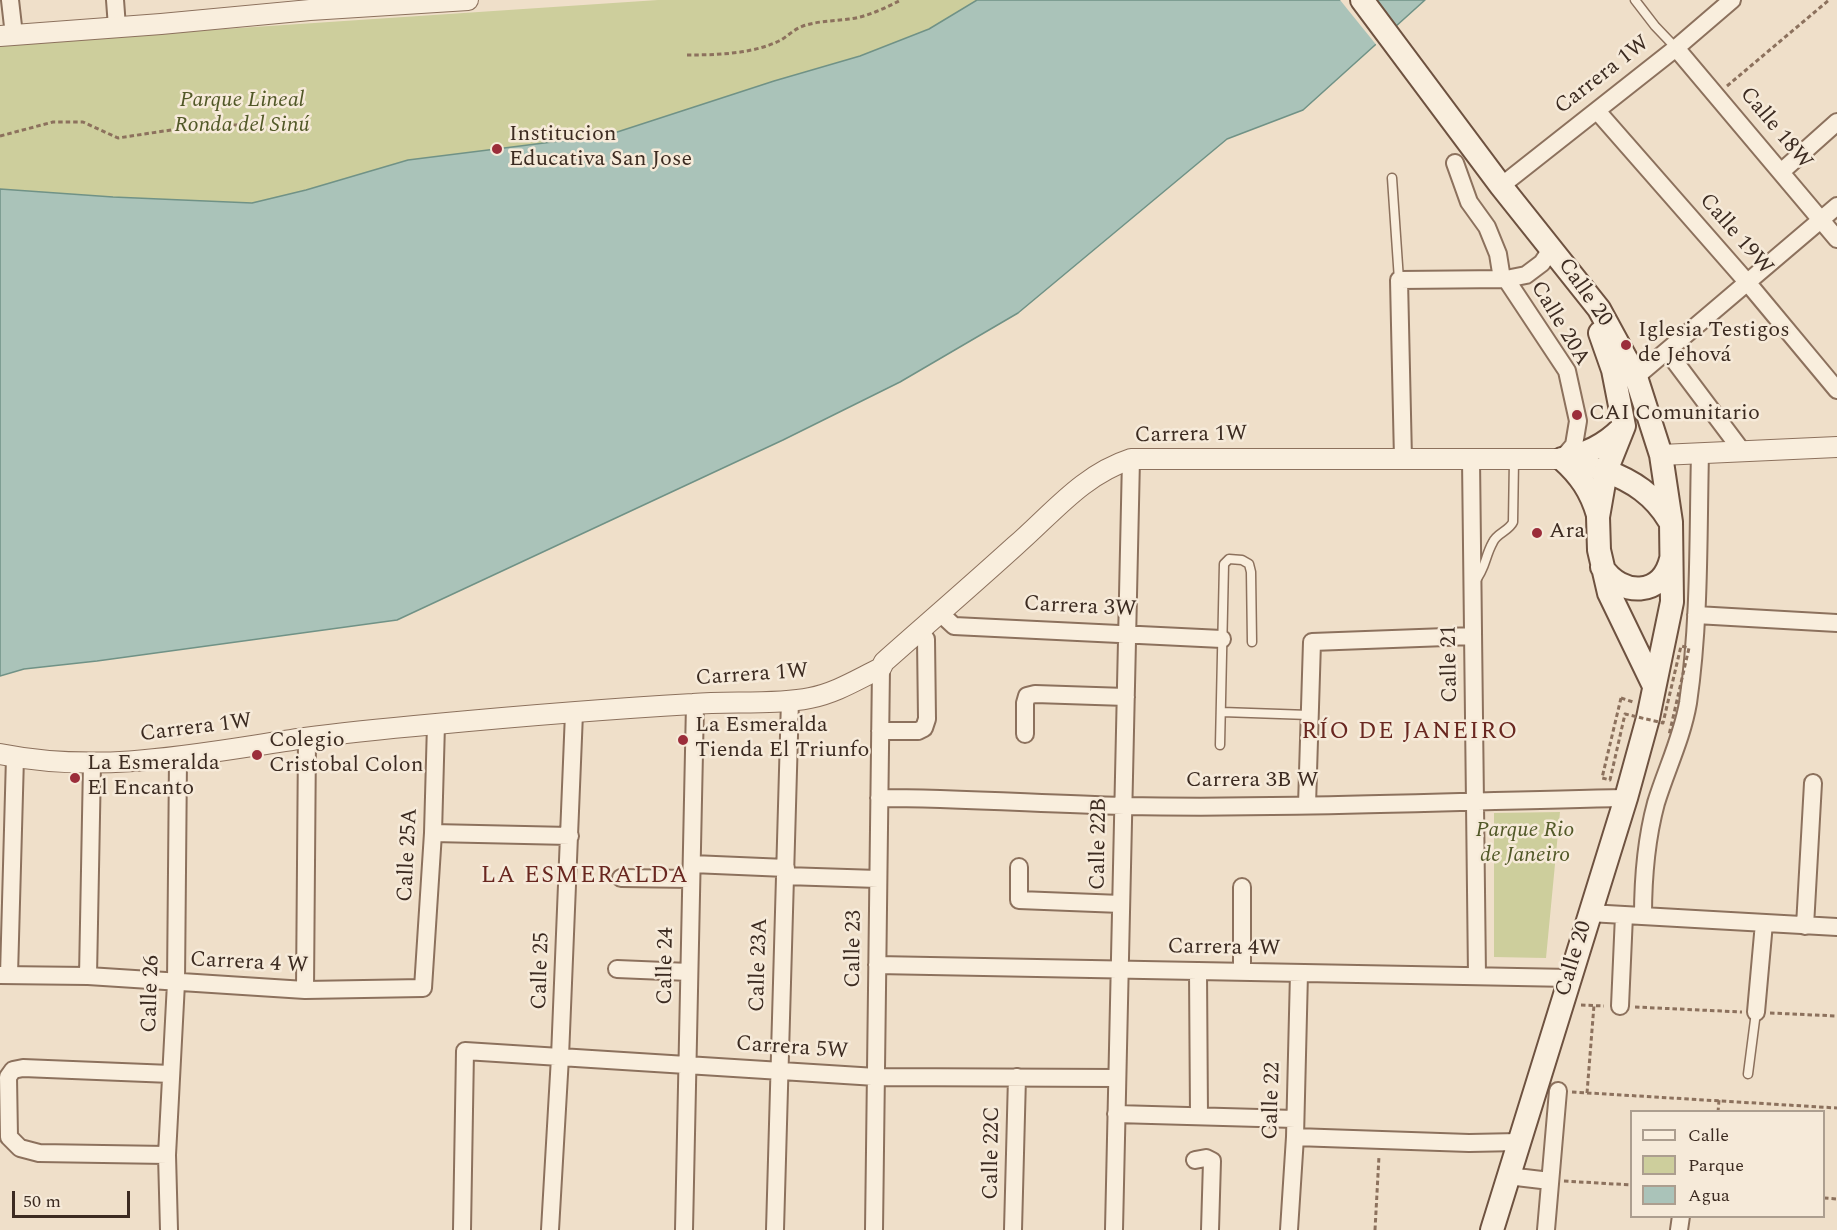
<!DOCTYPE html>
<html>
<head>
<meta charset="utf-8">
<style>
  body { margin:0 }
  #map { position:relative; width:1837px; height:1230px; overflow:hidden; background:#efdfc9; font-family:Spectral,serif }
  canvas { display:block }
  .legend { position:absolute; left:1630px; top:1110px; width:195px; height:108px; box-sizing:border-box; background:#f6ead9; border:2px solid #ac9e8f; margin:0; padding:8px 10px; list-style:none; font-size:18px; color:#3c2b21 }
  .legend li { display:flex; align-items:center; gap:12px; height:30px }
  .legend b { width:30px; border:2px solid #ac9e8f }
  .scale { position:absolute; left:12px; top:1191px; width:118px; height:27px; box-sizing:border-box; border:3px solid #3c2b21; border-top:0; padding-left:8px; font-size:18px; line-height:21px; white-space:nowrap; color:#3c2b21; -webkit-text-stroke:4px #f6ead9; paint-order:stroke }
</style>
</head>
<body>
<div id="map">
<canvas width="1837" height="1230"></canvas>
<ul class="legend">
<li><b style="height:8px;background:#f9eedd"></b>Calle</li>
<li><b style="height:16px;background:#cdce9c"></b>Parque</li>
<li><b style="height:16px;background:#aac3b9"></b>Agua</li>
</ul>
<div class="scale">50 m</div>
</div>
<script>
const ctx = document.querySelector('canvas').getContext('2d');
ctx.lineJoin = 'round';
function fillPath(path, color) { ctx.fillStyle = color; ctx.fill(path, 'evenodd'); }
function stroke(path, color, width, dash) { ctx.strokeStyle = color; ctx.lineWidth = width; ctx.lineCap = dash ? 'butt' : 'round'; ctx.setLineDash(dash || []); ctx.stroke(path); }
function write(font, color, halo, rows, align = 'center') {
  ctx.font = font + ' Spectral,serif'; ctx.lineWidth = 5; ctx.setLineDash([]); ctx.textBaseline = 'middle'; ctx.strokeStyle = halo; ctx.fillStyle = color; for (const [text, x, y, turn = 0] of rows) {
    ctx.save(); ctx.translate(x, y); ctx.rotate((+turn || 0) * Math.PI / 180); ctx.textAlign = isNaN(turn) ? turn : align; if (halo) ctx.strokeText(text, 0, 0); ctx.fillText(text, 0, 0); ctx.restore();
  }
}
fillPath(new Path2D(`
  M658 0H977L929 29 860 56 774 81 608 135 408 160 306 190 252 203 113 197 0 189V44Z
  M1560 812 1546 958 1494 957V813Z`), '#cdce9c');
const water = new Path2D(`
  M977 0H1425L1303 110 1227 139 1018 313 900 382 783 440 397 620 97 661 24 669 0 676V189L113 197 252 203 306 190 408 160 608 135 774 81 860 56 929 29Z`);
fillPath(water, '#aac3b9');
stroke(water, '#709286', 1.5);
fillPath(new Path2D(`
  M1340 0H1372L1396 30 1378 47Z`), '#efdfc9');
const service = new Path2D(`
  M1635 0 1655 26 1676 48
  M1392 178 1399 280
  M1474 583C1487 566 1484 558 1493 542 1497 533 1509 531 1513 522L1514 460
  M1222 712 1309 715
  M1220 745 1224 564 1229 559 1242 560 1249 564 1251 572 1252 642
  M1748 1074 1756 1012`);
const minor = new Path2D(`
  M10 0 14 35
  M115 0 117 27
  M1676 48 1837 239
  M1598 112 1747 282 1837 390
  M1455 163 1469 202 1487 227 1498 254 1502 279
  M1781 172 1837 122
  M1501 186 1676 48 1732 0
  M1506 279 1567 371 1578 421 1574 445 1562 459
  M1667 351 1742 451
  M1636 377 1837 206
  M1403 459 1399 280 1506 279 1526 275 1542 263 1552 248
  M1471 459 1477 976
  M940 613 954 626 1222 639
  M1696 615 1837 623
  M880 731H918L924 728 927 719 926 639 919 631
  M1025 734V703L1027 696 1035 694 1126 697
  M879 798C961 798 1042 804 1124 806 1291 809 1459 801 1626 798
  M1307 805 1312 642 1473 636
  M433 833 570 836
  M692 864 786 868
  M1019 867V900L1121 904
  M785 876 878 879
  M621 878 691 879
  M1589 913 1837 927
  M1643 916C1643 878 1646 840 1656 803 1666 770 1682 738 1688 703 1700 621 1698 536 1700 453
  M1805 926 1813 783
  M877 965 1571 978
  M617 969 689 972
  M1198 971 1199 1116
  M1242 972V887
  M0 975 88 976 305 990 423 988 433 833 436 724
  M9 975 15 757
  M88 976 92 764
  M305 990 307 738
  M1620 1006 1624 915
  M1756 1012 1764 923
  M1116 1114 1295 1119
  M1295 1137 1469 1143 1519 1142
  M167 1155 39 1153 20 1148 9 1137 8 1077 13 1070 23 1068 171 1074
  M1195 1160 1206 1158 1212 1161 1210 1230
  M1508 1176 1550 1181
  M169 1230 167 1155 176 983 178 759
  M462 1230 465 1051 876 1077 1117 1078
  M550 1230 560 1057 574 713
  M684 1230 695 704
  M775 1230 790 700
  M874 1230 881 668
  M1013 1230 1017 1077
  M1114 1230 1131 459
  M1289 1230 1295 1137 1299 973
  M1546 1230 1558 1091
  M1679 1230 1681 1216`);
const tertiary = new Path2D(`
  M0 36 161 24 310 10 468 0
  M1661 455 1837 447
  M0 754C106 775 201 753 305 738 348 732 392 728 436 724 521 716 607 709 693 704 729 701 776 705 810 698 836 693 858 679 881 668L884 662C928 623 972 585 1015 546 1053 513 1082 475 1131 459H1562L1606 471`);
const secondary = new Path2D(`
  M1362 0 1501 186 1599 309 1636 377 1661 455 1671 522 1672 602 1648 718 1626 798 1492 1230
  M1600 333 1613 370 1624 426 1606 471 1598 517 1599 550 1609 593 1654 686
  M1562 459C1586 454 1604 446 1621 429
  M1562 459C1580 475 1591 491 1598 515
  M1606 471C1633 481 1654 495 1669 520
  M1602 567C1621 597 1662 597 1671 559`);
stroke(service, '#8c715d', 11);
stroke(minor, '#8c715d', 20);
stroke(tertiary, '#8c715d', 22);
stroke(secondary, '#6e5240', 26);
stroke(new Path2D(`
  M687 55C716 55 752 54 779 41 787 37 794 29 803 26 818 21 833 21 849 19 867 17 885 8 901 0
  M1727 86 1829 0
  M0 136 53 122H83L118 138 204 125H256
  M1621 698 1633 702
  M1581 1005 1604 1006
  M1635 1007 1742 1012
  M1770 1013 1837 1016
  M1572 1092 1837 1108
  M1587 1093 1594 1005
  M1718 1112 1719 1100
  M1564 1181 1632 1185
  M1824 1198 1837 1199
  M1375 1230 1379 1156`), '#8c715d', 3, [4.5, 3]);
stroke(service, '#f9eedd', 8);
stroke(minor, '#f9eedd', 16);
stroke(tertiary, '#f9eedd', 20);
stroke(secondary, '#f9eedd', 22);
stroke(new Path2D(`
  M1621 698 1602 778 1610 780 1625 714 1663 723 1681 646 1689 648 1669 735`), '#8c715d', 3, [4.5, 3]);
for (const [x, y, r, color] of [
  [497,149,6,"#9b2d3a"],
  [1626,345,6,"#9b2d3a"],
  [1577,415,6,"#9b2d3a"],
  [1537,533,6,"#9b2d3a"],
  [683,740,6,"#9b2d3a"],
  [257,755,6,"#9b2d3a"],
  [75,778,6,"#9b2d3a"]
]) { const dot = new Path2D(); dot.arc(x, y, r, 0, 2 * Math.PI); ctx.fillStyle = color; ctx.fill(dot); stroke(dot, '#f6ead9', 2); }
write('22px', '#3c2b21', '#f6ead9', [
  ["Carrera 1W",1603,76,-38],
  ["Calle 18W",1775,129,50],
  ["Calle 19W",1735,235,49],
  ["Calle 20",1584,293,55],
  ["Calle 20A",1559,324,59],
  ["Carrera 1W",1191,436,-1],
  ["Carrera 3W",1080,608,3],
  ["Calle 21",1451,664,-91],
  ["Carrera 1W",752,676,-4],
  ["Carrera 1W",196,729,-7],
  ["Carrera 3B W",1252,782],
  ["Calle 22B",1100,844,-89],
  ["Calle 25A",409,855,-87],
  ["Calle 23",855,949,-89],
  ["Carrera 4W",1224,949,1],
  ["Calle 20",1575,959,-73],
  ["Carrera 4 W",249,964,3],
  ["Calle 23A",760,965,-88],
  ["Calle 24",667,966,-89],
  ["Calle 25",542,971,-88],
  ["Calle 26",152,994,-88],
  ["Carrera 5W",792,1049,4],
  ["Calle 22",1273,1101,-88],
  ["Calle 22C",993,1153,-89]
]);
write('italic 22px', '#515827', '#f6ead9', [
  ["Parque Lineal",242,102],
  ["Ronda del Sinú",242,127],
  ["Parque Rio",1525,832],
  ["de Janeiro",1525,857]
]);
write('22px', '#3c2b21', '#f6ead9', [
  ["Institucion",509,136],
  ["Educativa San Jose",509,161],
  ["Iglesia Testigos",1638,332],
  ["de Jehová",1638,357],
  ["CAI Comunitario",1589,415],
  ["Ara",1549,533],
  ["La Esmeralda",695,727],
  ["Tienda El Triunfo",695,752],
  ["Colegio",269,742],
  ["Cristobal Colon",269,767],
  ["La Esmeralda",87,765],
  ["El Encanto",87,790]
], 'left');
ctx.letterSpacing = '1.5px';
write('24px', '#692720', '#f6ead9', [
  ["RÍO DE JANEIRO",1410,733],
  ["LA ESMERALDA",585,877]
]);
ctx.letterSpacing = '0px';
</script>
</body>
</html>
